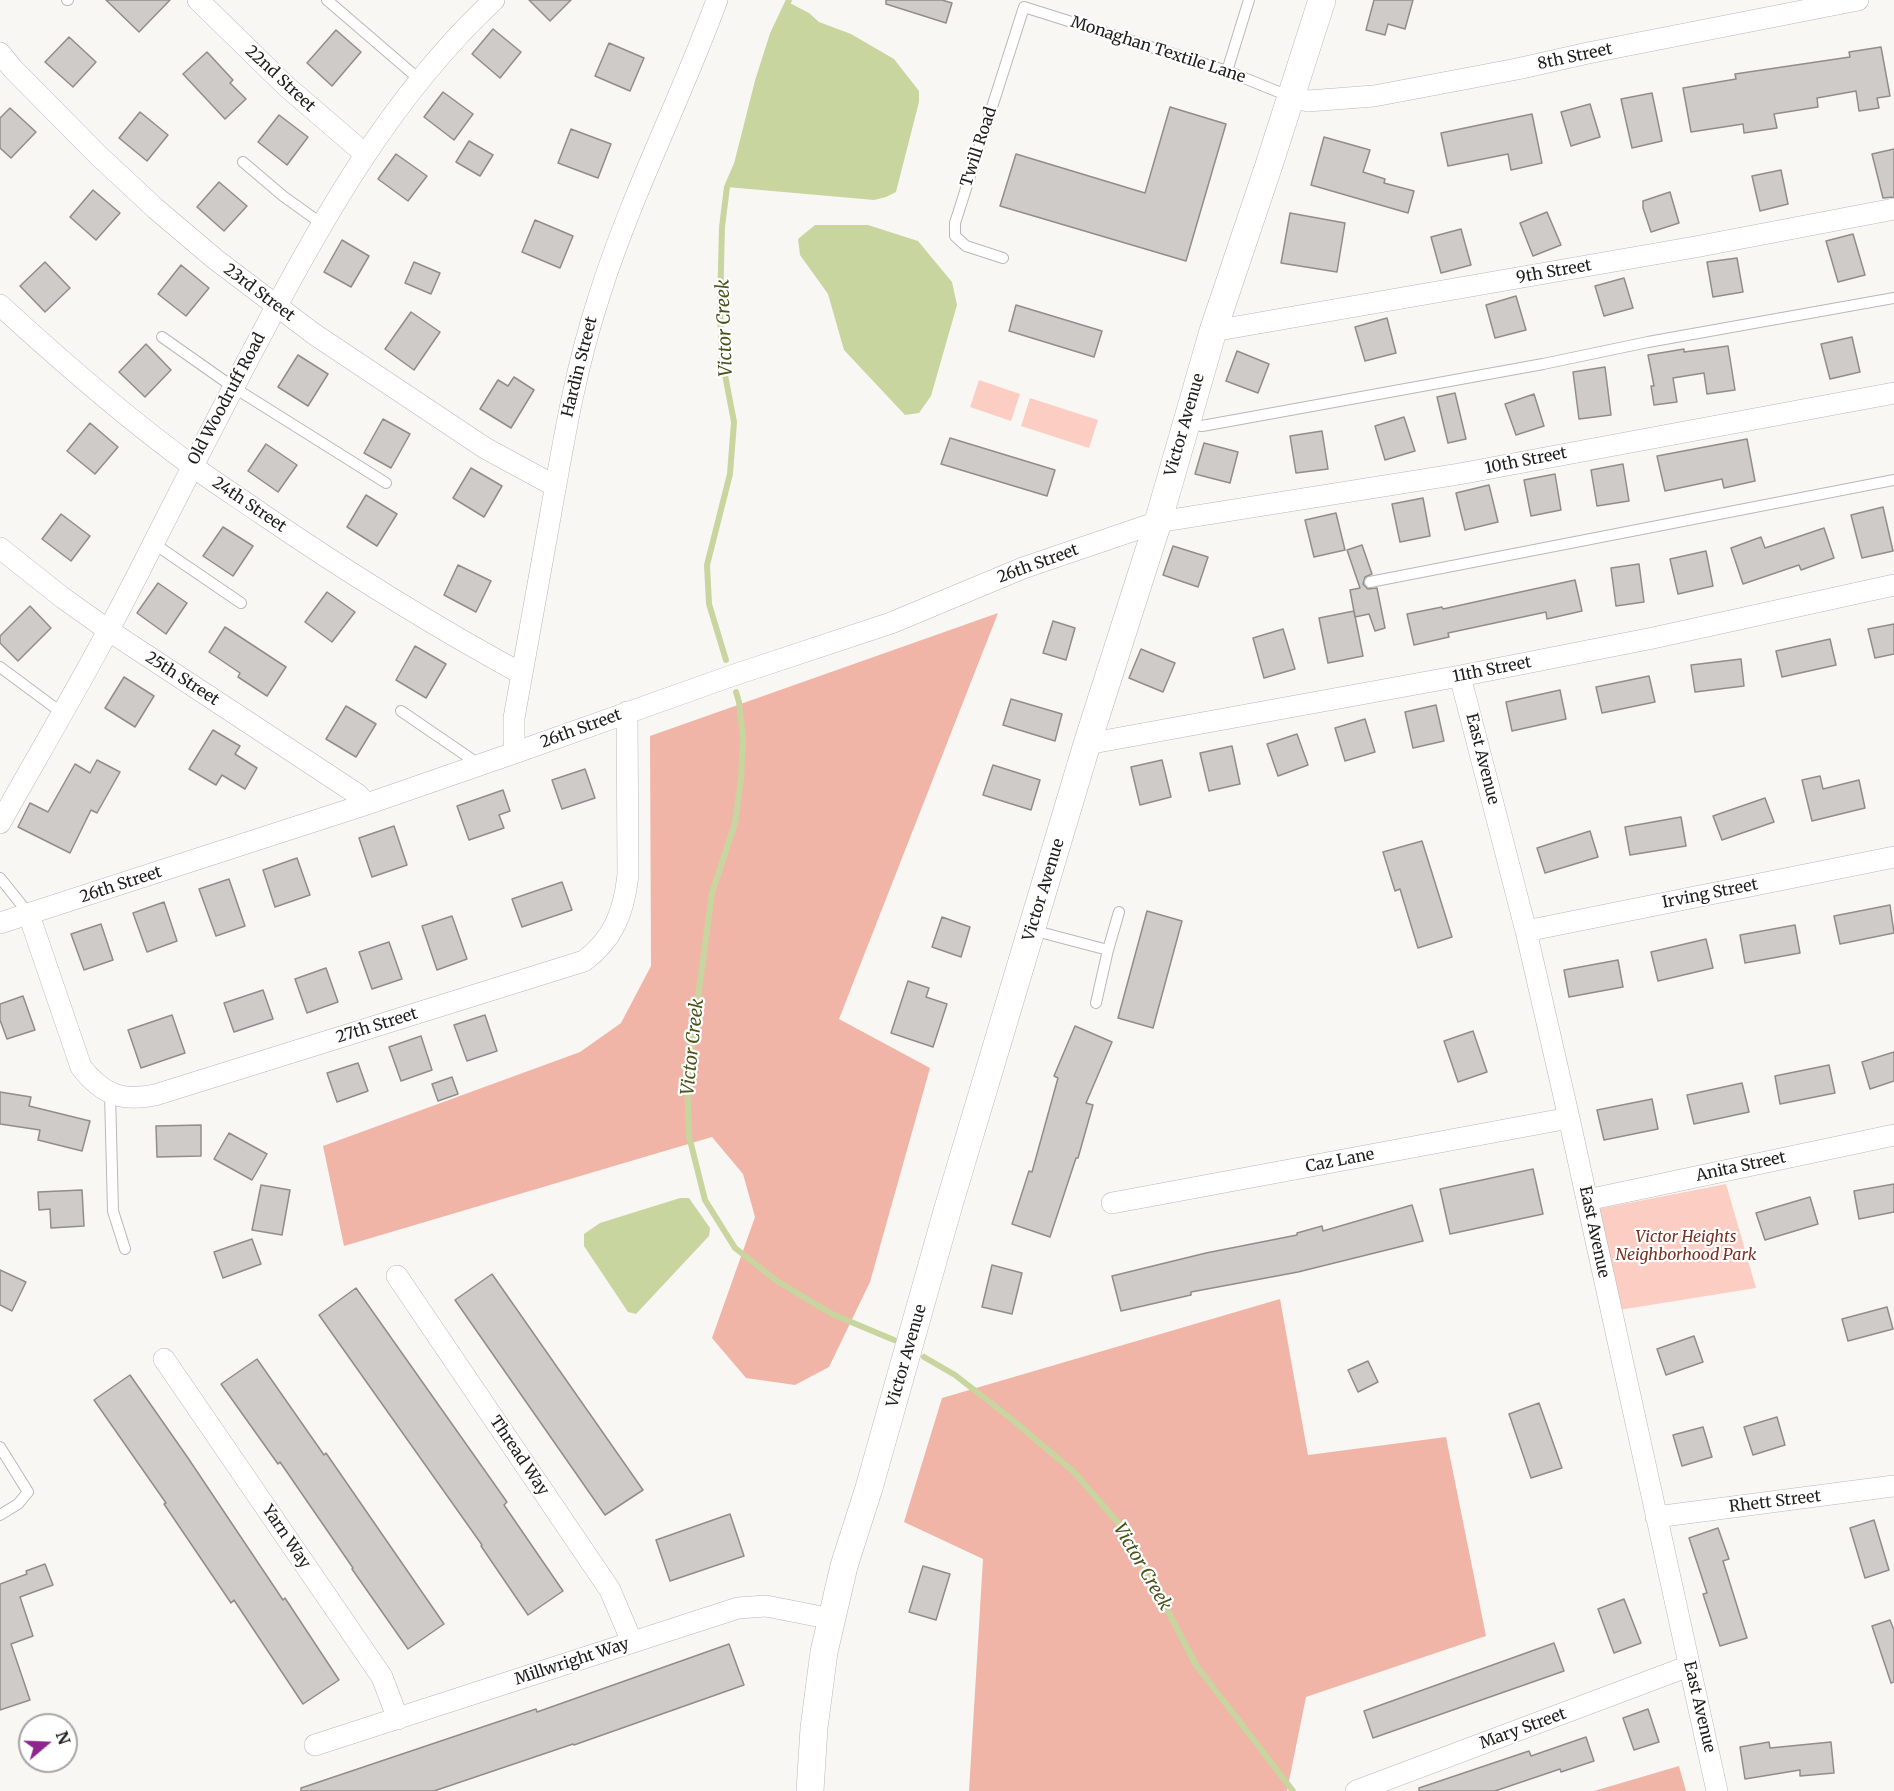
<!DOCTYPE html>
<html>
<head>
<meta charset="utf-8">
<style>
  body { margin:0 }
  #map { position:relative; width:1894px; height:1791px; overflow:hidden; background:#f9f7f4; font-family:Merriweather,serif }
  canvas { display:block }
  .north { position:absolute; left:18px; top:1713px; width:60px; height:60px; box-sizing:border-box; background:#fff; border:2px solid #a5a5a5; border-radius:50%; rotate:71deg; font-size:16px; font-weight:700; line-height:24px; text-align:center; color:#1f1e1d }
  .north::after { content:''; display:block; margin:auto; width:21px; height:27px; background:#8d278c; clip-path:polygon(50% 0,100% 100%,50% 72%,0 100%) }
</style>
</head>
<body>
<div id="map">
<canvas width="1894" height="1791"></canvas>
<div class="north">N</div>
</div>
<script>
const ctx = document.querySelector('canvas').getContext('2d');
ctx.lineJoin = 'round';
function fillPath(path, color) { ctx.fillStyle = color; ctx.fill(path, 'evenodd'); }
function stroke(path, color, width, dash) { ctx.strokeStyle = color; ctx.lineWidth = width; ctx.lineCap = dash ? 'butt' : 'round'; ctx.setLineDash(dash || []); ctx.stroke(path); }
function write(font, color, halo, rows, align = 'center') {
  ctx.font = font + ' Merriweather,serif'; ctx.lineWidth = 4.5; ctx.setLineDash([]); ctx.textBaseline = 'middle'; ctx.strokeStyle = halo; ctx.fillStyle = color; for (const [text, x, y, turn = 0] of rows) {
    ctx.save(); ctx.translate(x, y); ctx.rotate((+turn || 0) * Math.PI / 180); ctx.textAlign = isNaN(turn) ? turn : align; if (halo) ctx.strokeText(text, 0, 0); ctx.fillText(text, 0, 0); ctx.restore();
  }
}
fillPath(new Path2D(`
  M979 380 1020 394 1011 421 970 407Z
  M1030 398 1098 420 1089 448 1021 426Z
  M1726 1184 1756 1288 1619 1310 1598 1209Z`), '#fccdc2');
fillPath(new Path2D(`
  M998 613 839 1019 930 1068 870 1282 829 1367 795 1385 746 1378 712 1338 755 1217 743 1174 712 1137 344 1246 323 1146 580 1052 621 1023 651 966 650 736Z
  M1280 1299 1308 1455 1446 1437 1486 1636 1306 1697 1287 1791H969L983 1559 904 1522 942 1398Z
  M1679 1766 1686 1791H1594Z`), '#f1b5a8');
fillPath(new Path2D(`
  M788 2 809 13 819 22 851 34 894 59 919 91V102L896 192 886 197 874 200 727 187C741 153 748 116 758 80 767 53 776 27 788 2Z
  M815 225H868L918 241 952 282 957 305 931 396 919 413 905 415 844 350 828 294 800 255 798 239Z
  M680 1198H689L710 1228 709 1236 636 1314 628 1312 584 1246V1234L600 1223Z`), '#c8d59f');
stroke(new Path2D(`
  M726 660 709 604 707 565 730 474 734 422 722 359 720 307 722 227 727 187 737 164 758 81 773 34 789 0
  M736 692 739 702 743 738 741 779 735 823 712 893 687 1079 689 1136 705 1200 735 1248 777 1281 832 1314 894 1340
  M924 1357 955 1375 1014 1421 1074 1472 1127 1533 1196 1665 1293 1791`), '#c8d59f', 6);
const building = new Path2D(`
  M106 0H170L139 32Z
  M529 0H571L550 21Z
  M886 0H942L952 3 946 23 886 4Z
  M1374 0H1413L1405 29 1388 24 1385 35 1366 30Z
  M493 29 521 52 500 78 472 54Z
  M336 30 361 52 332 86 307 63Z
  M69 37 96 62 73 87 45 62Z
  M609 43 644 58 630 91 595 76Z
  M1881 47 1890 96 1877 98 1879 108 1859 111 1856 91 1817 98 1818 107 1774 114 1777 128 1744 133 1743 124 1691 132 1683 88 1736 79 1735 74 1850 57 1849 52Z
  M207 52 233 80 230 83 246 99 225 119 183 74Z
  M443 92 473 114 454 140 424 117Z
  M1652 93 1662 141 1632 148 1621 99Z
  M1590 104 1600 137 1571 146 1561 112Z
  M1170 107 1226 124 1186 261 1000 206 1016 154 1145 193Z
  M10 108 36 132 11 158 0 148V118Z
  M140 112 168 135 147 161 119 138Z
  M1532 114 1542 163 1511 170 1508 154 1448 166 1441 133Z
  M279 115 308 137 287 165 258 142Z
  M571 129 611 144 598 178 558 163Z
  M1324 137 1370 150 1363 172 1385 179 1384 183 1414 191 1408 213 1311 185Z
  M469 141 493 155 480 176 456 162Z
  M1894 149V197L1883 198 1872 154Z
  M396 154 427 176 408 201 378 179Z
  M1781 170 1788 204 1760 211 1752 176Z
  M219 182 247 206 224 231 197 207Z
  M93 190 120 213 96 240 70 217Z
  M1670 192 1679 223 1651 232 1643 208V201Z
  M1547 212 1561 245 1533 256 1520 223Z
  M1290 213 1345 223 1337 272 1281 263Z
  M535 220 573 236 560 268 522 252Z
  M1461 229 1471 265 1441 273 1431 237Z
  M1853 234 1865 275 1838 282 1826 241Z
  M342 240 369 256 351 287 324 272Z
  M1737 258 1743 292 1713 297 1707 262Z
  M45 262 70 288 45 312 20 286Z
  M414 262 440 273 431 294 405 283Z
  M181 265 209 288 186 316 158 294Z
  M1624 278 1633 308 1604 316 1595 286Z
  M1516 296 1526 330 1495 338 1486 305Z
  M1016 305 1102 331 1094 357 1009 331Z
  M411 312 440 332 414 370 385 349Z
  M1387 318 1396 353 1365 361 1355 327Z
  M1852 337 1860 372 1830 379 1821 344Z
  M146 344 171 370 145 397 119 372Z
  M1728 346 1735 390 1707 394 1704 373 1673 378 1677 402 1654 405 1651 386H1654L1648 355 1684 349V352Z
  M1237 351 1269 364 1258 393 1226 381Z
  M298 355 328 374 308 406 278 387Z
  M1605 367 1611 415 1579 419 1573 372Z
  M514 377 534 390 511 428 480 409 498 380 508 386Z
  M1455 393 1466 439 1448 443 1437 397Z
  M1534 394 1544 426 1516 435 1505 404Z
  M1404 417 1415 451 1385 460 1375 426Z
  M383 419 410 434 391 468 364 453Z
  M90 423 118 447 95 474 67 451Z
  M1322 431 1328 469 1296 473 1290 436Z
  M950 438 1055 470 1047 496 941 464Z
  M1747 439 1755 481 1724 488 1722 479 1665 491 1657 456Z
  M1204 443 1238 452 1230 483 1195 474Z
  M266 444 297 465 278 492 248 471Z
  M1623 464 1629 501 1597 506 1591 470Z
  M471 468 502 486 484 517 453 498Z
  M1555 474 1561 510 1531 516 1524 480Z
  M1489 485 1498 522 1465 530 1456 493Z
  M366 495 397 514 377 546 347 527Z
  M1423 498 1430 536 1400 542 1392 504Z
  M1883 507 1893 551 1862 558 1851 515Z
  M1336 513 1345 550 1314 557 1305 520Z
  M61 514 90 536 71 561 42 539Z
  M223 527 253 546 233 576 203 556Z
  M1824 528 1834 558 1801 570 1799 565 1743 584 1731 548 1761 537 1765 548Z
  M1362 545 1372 574 1365 577 1363 584 1368 589 1377 588 1385 628 1375 631 1369 614 1355 617 1350 590 1360 588 1347 550Z
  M1173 546 1208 557 1198 587 1163 575Z
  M1706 551 1713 586 1678 594 1670 559Z
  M1639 564 1644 602 1616 606 1611 568Z
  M458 565 491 581 476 612 444 595Z
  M1575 580 1582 611 1547 619 1546 612 1448 633 1449 637 1414 645 1407 614 1442 607 1443 609Z
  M158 583 187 603 166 634 137 613Z
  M327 592 355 612 332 642 305 622Z
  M30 606 51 628 18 661 0 643V636Z
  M1354 611 1363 656 1328 663 1319 618Z
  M1053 621 1075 628 1066 660 1043 653Z
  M1894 624V654L1875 658 1868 629Z
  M225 627 286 667 267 696 238 677 240 673 209 652Z
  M1283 629 1295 669 1264 678 1253 638Z
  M1830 639 1836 665 1782 677 1776 651Z
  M415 646 446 664 426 698 396 680Z
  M1141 649 1175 663 1163 692 1129 678Z
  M1741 659 1744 686 1695 692 1691 665Z
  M1649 676 1655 702 1602 713 1596 687Z
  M124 677 154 696 135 727 105 708Z
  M1560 690 1566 719 1512 731 1506 702Z
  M1011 699 1062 714 1055 741 1003 725Z
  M1436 705 1444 741 1413 748 1405 712Z
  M346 706 376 724 356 757 326 739Z
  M1365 719 1375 752 1345 761 1335 728Z
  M213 730 240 746 235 754 257 768 245 789 222 775 216 785 189 769Z
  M1297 734 1308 765 1278 776 1267 744Z
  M1232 746 1240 784 1209 791 1200 753Z
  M97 760 120 772 97 813 91 810 70 853 18 827 30 803 48 812 75 764 90 773Z
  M1162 760 1171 797 1140 805 1131 767Z
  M993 765 1040 780 1031 810 983 795Z
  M585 769 595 798 562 809 552 780Z
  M1820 776 1823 789 1859 780 1865 808 1812 821 1802 780Z
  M503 790 510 811 499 815 504 828 469 840 457 806Z
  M1765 798 1774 822 1722 840 1713 816Z
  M1681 817 1686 846 1630 855 1625 827Z
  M394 826 407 865 372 877 359 838Z
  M1590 831 1598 857 1545 873 1537 848Z
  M1422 841 1452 937 1418 948 1400 889 1395 891 1383 852Z
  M297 858 310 895 275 907 263 870Z
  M229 879 245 926 216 936 199 889Z
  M562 882 572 910 522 927 512 899Z
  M164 902 177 941 147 952 133 913Z
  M1890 905 1894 933 1840 944 1834 916Z
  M1147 911 1182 921 1153 1028 1118 1018Z
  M452 916 467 959 437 970 422 926Z
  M942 917 970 927 961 957 932 947Z
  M101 924 113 960 84 970 71 934Z
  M1795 925 1800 953 1745 963 1740 935Z
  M1706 939 1713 968 1658 981 1651 952Z
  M389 942 402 979 372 989 359 952Z
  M1618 960 1623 987 1569 997 1564 970Z
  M326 968 338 1002 307 1013 295 979Z
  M908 981 929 988 926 997 947 1004 933 1047 891 1033Z
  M263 990 273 1019 234 1032 224 1003Z
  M23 996 35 1030 7 1039 0 1020V1004Z
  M172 1015 185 1053 141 1068 128 1030Z
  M485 1015 497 1051 467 1061 454 1025Z
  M1075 1026 1112 1042 1086 1103 1093 1105 1078 1158H1076L1050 1237 1012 1224 1029 1171 1032 1172 1058 1078 1054 1076Z
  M1473 1031 1487 1072 1458 1082 1444 1041Z
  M421 1036 432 1070 401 1081 389 1047Z
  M1894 1052V1081L1870 1089 1862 1062Z
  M358 1063 368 1091 337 1102 327 1073Z
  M1829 1065 1835 1093 1780 1104 1775 1076Z
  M452 1077 458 1094 438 1101 432 1084Z
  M1742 1083 1749 1112 1694 1124 1687 1095Z
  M0 1092 31 1097 29 1106 90 1121 82 1151 38 1140 40 1130 0 1124Z
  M1652 1099 1658 1129 1604 1140 1597 1110Z
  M201 1125V1156L157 1157 156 1126Z
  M229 1133 267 1154 252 1180 214 1159Z
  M1533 1169 1543 1214 1450 1234 1440 1189Z
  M1894 1184V1212L1859 1219 1854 1191Z
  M261 1185 290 1190 282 1235 252 1230Z
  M82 1190 84 1226 51 1228 50 1209 39 1210 38 1192Z
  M1810 1197 1818 1224 1765 1240 1756 1213Z
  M1412 1205 1423 1241 1298 1272 1191 1292V1295L1121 1311 1112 1276 1206 1253 1297 1235V1233L1322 1226 1323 1231Z
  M252 1239 261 1264 223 1278 214 1252Z
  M992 1265 1022 1273 1012 1314 982 1307Z
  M0 1270 26 1282 12 1311 0 1305Z
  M492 1274 643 1490 605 1515 455 1300Z
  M356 1288 507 1502 504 1505 563 1591 528 1615 481 1546 482 1545 319 1315Z
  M1887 1307 1893 1329 1848 1341 1842 1319Z
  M1694 1336 1703 1362 1666 1375 1657 1349Z
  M257 1359 324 1455 326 1453 444 1624 408 1649 352 1569 353 1568 280 1462 278 1464 221 1384Z
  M1368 1361 1378 1382 1358 1392 1348 1370Z
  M130 1375 188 1458 283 1600 285 1598 339 1680 303 1704 234 1600 231 1603 164 1504 166 1503 94 1400Z
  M1539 1403 1562 1468 1531 1478 1509 1414Z
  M1777 1417 1785 1445 1753 1455 1744 1427Z
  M1703 1427 1712 1457 1682 1466 1673 1435Z
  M730 1514 744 1556 670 1581 656 1540Z
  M1874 1520 1889 1570 1865 1578 1850 1528Z
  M1718 1528 1729 1559 1723 1561 1747 1638 1720 1646 1703 1594 1707 1593 1689 1538Z
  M45 1564 53 1585 20 1597 33 1636 11 1644 30 1700 0 1710V1584L27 1574 26 1571Z
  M923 1566 950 1574 936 1620 909 1612Z
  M1624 1599 1641 1643 1614 1653 1598 1609Z
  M1890 1620 1894 1630V1682L1891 1683 1872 1626Z
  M1554 1643 1564 1671 1373 1738 1364 1711Z
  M729 1644 744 1685 574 1745 573 1744 434 1791H301V1788L536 1709 537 1712Z
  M1648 1709 1659 1742 1634 1750 1623 1718Z
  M1586 1737 1594 1761 1561 1772 1560 1769 1495 1791H1419V1788L1529 1751 1531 1756Z
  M1769 1742 1770 1748 1831 1742 1834 1773 1800 1776V1770L1745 1779 1740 1747Z`);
fillPath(building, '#cecbc9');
stroke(building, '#908d8b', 1.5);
const service = new Path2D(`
  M67 0H68
  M327 0 420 80
  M1227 71 1249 0
  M243 162 283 196 322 224
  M1003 258 966 246 955 236V223L1024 7 1227 71 1291 97
  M162 337 233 387 386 483
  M1186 423 1202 426 1543 364 1648 342 1894 298
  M153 543 241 603
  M1370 582 1894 480
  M0 667 62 713
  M401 711 480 765
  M0 878 29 914
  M1032 930 1108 950 1119 912
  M1096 1003 1108 950
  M110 1093 113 1211 125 1249
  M0 1447 28 1492 18 1504 0 1515`);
const minor = new Path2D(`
  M198 0 286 86 365 154
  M0 53 13 69 99 156 156 209 215 259 314 334 485 448 555 486
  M1291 97 1308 101 1374 96 1517 69 1588 53 1858 0
  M0 305C61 361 124 416 191 465 214 482 239 498 262 514 347 572 432 625 522 674
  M1213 331 1695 247 1894 209
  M0 548 63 598 108 630 357 794 367 804
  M1460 676 1526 931 1569 1118 1717 1791
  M1087 744 1460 676 1653 638 1894 585
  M517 752 514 741V718C526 649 539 581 551 512 564 439 575 371 598 300 630 197 680 101 717 0
  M0 823C49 736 100 650 145 560 182 487 219 414 258 341 322 219 392 95 494 0
  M29 915 81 1067C102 1094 121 1102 155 1095L584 961C614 939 624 911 628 875L627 712
  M0 923 367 804 517 752 731 676 891 623 1023 568 1158 522 1459 474 1894 393
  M1526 931 1894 857
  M1587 1200 1894 1135
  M1112 1203 1569 1118
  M397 1276 610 1590 632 1642
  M164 1359 382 1677 398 1719
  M1656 1517 1894 1486
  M315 1745 738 1608 766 1606 832 1619
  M1356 1791 1689 1666`);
const tertiary = new Path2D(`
  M810 1791 814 1728 824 1652 844 1566 869 1488 948 1208 1087 744 1158 522 1213 331 1269 165 1322 0`);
stroke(service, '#bab8b5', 12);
stroke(minor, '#bab8b5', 22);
stroke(tertiary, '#bab8b5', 28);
stroke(service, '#fff', 10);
stroke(minor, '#fff', 21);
stroke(tertiary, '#fff', 27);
write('16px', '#1f1e1d', '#fff', [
  ["Monaghan Textile Lane",1158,50,18],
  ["8th Street",1575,57,-12],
  ["22nd Street",280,79,43],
  ["Twill Road",979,147,-72],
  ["9th Street",1554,272,-10],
  ["23rd Street",259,293,37],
  ["Hardin Street",580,367,-76],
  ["Old Woodruff Road",227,399,-62],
  ["Victor Avenue",1185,425,-74],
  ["10th Street",1526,461,-11],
  ["24th Street",249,505,34],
  ["26th Street",1038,564,-20],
  ["11th Street",1492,670,-11],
  ["25th Street",182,679,33],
  ["26th Street",581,729,-20],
  ["East Avenue",1482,759,76],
  ["26th Street",121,885,-18],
  ["Victor Avenue",1044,890,-73],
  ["Irving Street",1710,894,-11],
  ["27th Street",377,1026,-17],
  ["Caz Lane",1340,1161,-11],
  ["Anita Street",1741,1167,-12],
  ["East Avenue",1594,1232,78],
  ["Victor Avenue",907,1356,-74],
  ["Thread Way",519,1456,56],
  ["Rhett Street",1775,1502,-7],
  ["Yarn Way",286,1537,56],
  ["Millwright Way",572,1662,-18],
  ["East Avenue",1699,1707,77],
  ["Mary Street",1523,1729,-20]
]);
write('italic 16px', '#783224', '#fff', [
  ["Victor Heights",1686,1237],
  ["Neighborhood Park",1686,1255]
]);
write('italic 18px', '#49541a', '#fff', [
  ["Victor Creek",725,328,-92],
  ["Victor Creek",693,1047,-84],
  ["Victor Creek",1142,1567,60]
]);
</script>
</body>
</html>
